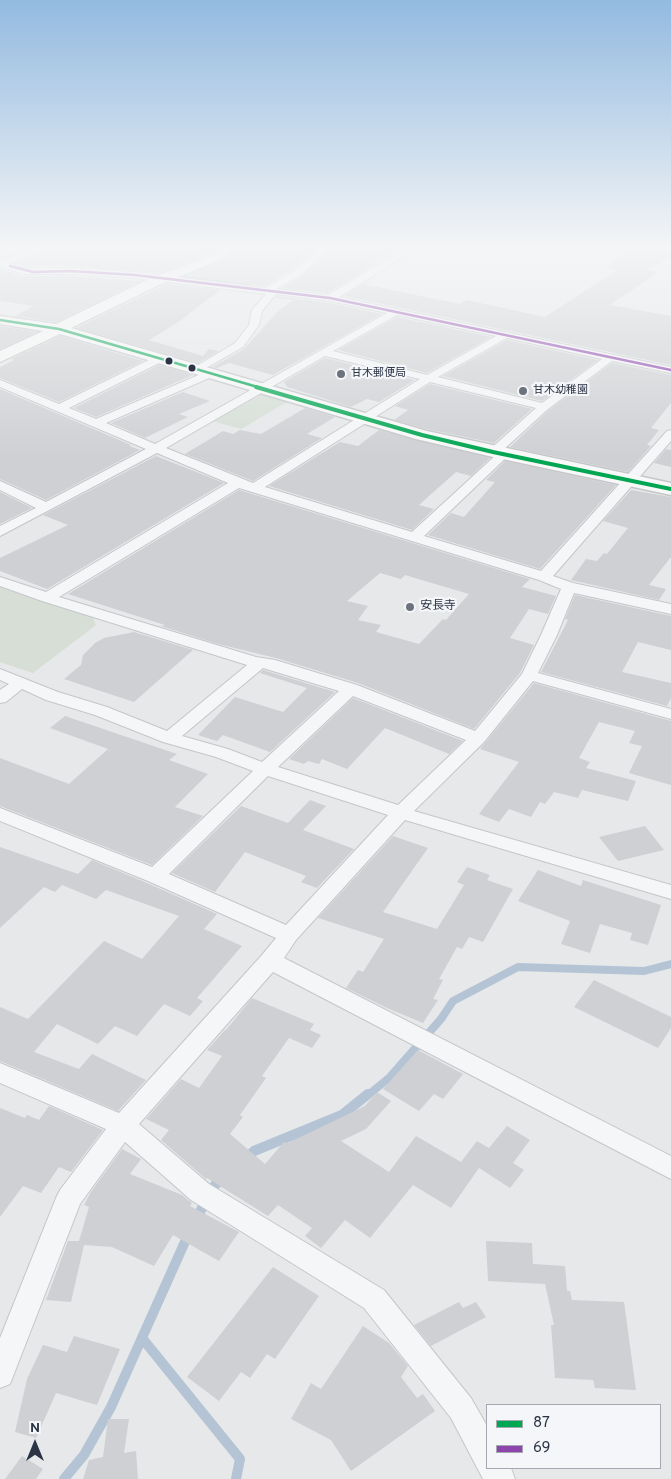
<!DOCTYPE html>
<html>
<head>
<meta charset="utf-8">
<style>
  body { margin:0 }
  #map { position:relative; width:671px; height:1479px; overflow:hidden; background:#e6e8ea; font-family:Overpass,sans-serif }
  canvas { display:block }
  .legend { position:absolute; left:486px; top:1404px; width:175px; height:65px; box-sizing:border-box; background:#f4f6f9; border:1px solid #a4a8b1; margin:0; padding:6px 9px; list-style:none; font-size:15px; color:#2b3445 }
  .legend li { display:flex; align-items:center; gap:10px; height:25px }
  .legend b { width:25px; border:1px solid #a4a8b1 }
  .north { position:absolute; left:10px; top:1419px; width:50px; height:50px; -webkit-text-stroke:4px #f4f6f9; paint-order:stroke; rotate:0deg; font-size:14px; font-weight:700; line-height:20px; text-align:center; color:#2b3445 }
  .north::after { content:''; display:block; margin:auto; width:18px; height:22px; background:#2b3445; clip-path:polygon(50% 0,100% 100%,50% 72%,0 100%) }
</style>
</head>
<body>
<div id="map">
<canvas width="671" height="1479"></canvas>
<ul class="legend">
<li><b style="height:6px;background:#00a651"></b>87</li>
<li><b style="height:6px;background:#8e44ad"></b>69</li>
</ul>
<div class="north">N</div>
</div>
<script>
const ctx = document.querySelector('canvas').getContext('2d');
ctx.lineJoin = 'round';
function fillPath(path, color) { ctx.fillStyle = color; ctx.fill(path, 'evenodd'); }
function stroke(path, color, width, dash) { ctx.strokeStyle = color; ctx.lineWidth = width; ctx.lineCap = dash ? 'butt' : 'round'; ctx.setLineDash(dash || []); ctx.stroke(path); }
function write(font, color, halo, rows, align = 'center') {
  ctx.font = font + ' Overpass,"Noto Sans JP",sans-serif'; ctx.lineWidth = 4.5; ctx.setLineDash([]); ctx.textBaseline = 'middle'; ctx.strokeStyle = halo; ctx.fillStyle = color; for (const [text, x, y, turn = 0] of rows) {
    ctx.save(); ctx.translate(x, y); ctx.rotate((+turn || 0) * Math.PI / 180); ctx.textAlign = isNaN(turn) ? turn : align; if (halo) ctx.strokeText(text, 0, 0); ctx.fillText(text, 0, 0); ctx.restore();
  }
}
fillPath(new Path2D(`
  M259 394 287 402 241 429 212 421Z
  M0 585 92 616 96 625 33 673 0 662Z`), '#d6ded6');
stroke(new Path2D(`
  M178 277 244 284 253 282`), '#b4c4d5', 4);
stroke(new Path2D(`
  M367 1096 390 1077 441 1019 453 1001 518 967 644 971 671 964`), '#b4c4d5', 8);
stroke(new Path2D(`
  M246 1158 254 1151 342 1115 368 1094
  M197 1217 215 1185 221 1180
  M142 1338 240 1459 236 1479
  M64 1479 84 1455 111 1407 188 1235`), '#b4c4d5', 10);
fillPath(new Path2D(`
  M58 248H217L198 258 159 273 70 266H23L15 263Z
  M239 248H317L295 268 265 286 185 276 218 263Z
  M332 248H398L373 264H376L328 293 282 288 303 275Z
  M633 248H647L671 256 648 270 659 272 610 305 671 316V365L344 296 363 284 460 304 467 300 545 317 617 270 605 268Z
  M0 269 22 276H70L141 281 56 322 15 316 33 306 0 301Z
  M167 284 220 290 180 321 149 340 203 356 209 349 219 351 198 363 76 328Z
  M277 296 330 303 382 314 273 375 229 363 217 368 212 367 244 349 278 311 293 300 275 298Z
  M397 317 491 337 427 373 338 350Z
  M0 326 37 332 0 349Z
  M60 336 143 361 59 402 0 378V367L14 360 11 359Z
  M507 340 598 360 542 401 443 376Z
  M325 358 415 380 379 402 367 399 351 407 287 387 284 382Z
  M612 363 671 375V403L651 428 659 430 647 445 651 446 628 472 510 447 549 410Z
  M159 365 193 375 96 417 74 408Z
  M430 384 532 409 494 443 427 429 394 420 408 410 395 406Z
  M0 389 131 445 129 446 140 450 46 500 0 479Z
  M183 392 210 401 179 414 188 417 145 438 111 423Z
  M305 408 335 417 307 434 322 438 253 481 185 454 223 431 233 434 240 430 261 434Z
  M379 430 490 458 471 476 456 472 419 505 434 509 412 530 269 486 340 442 358 446Z
  M666 449 671 450V467L654 463Z
  M156 456 224 483 47 589 0 571V558L68 525 43 515Z
  M505 461 616 485 540 569 428 535 451 513 464 517 495 482 486 480Z
  M239 490 530 579 522 587 556 596 548 614 529 609 510 638 534 645 520 673 474 729 358 683 276 658 218 644 161 626 165 625 68 594ZM380 573 401 579 405 575 469 594 446 620 443 619 419 644 376 632 381 625 358 620 368 606 347 601Z
  M631 490 671 497V557L649 585 666 589 659 600 571 580 586 559 597 561 604 553 607 554 628 528 603 521Z
  M0 492 32 508 0 524Z
  M575 595 671 616V650L638 642 622 672 671 683V698L667 706 541 672 568 620 565 619Z
  M134 632 193 650 134 702 64 679 81 665 83 655 95 643 104 638Z
  M263 670 335 692 270 752 223 735 217 741 198 735 235 697 283 712 307 688 260 673Z
  M534 683 671 721V785L629 773 642 746 629 743 635 731 599 722 579 758 590 762 586 768 636 781 628 801 582 790 578 798 554 792 545 804 540 802 531 817 509 809 499 822 479 814 519 762 480 749Z
  M353 698 463 741 449 754 385 728 347 769 322 759 319 764 308 761 304 764 289 759Z
  M65 716 177 754 169 760 208 774 175 807 203 816 152 865 0 806V758L69 784 108 749 50 728Z
  M310 800 326 806 303 830 354 849 317 888 301 882 306 876 245 852 215 892 172 873 241 806 288 823Z
  M645 826 664 850 618 861 599 837Z
  M393 836 428 848 383 912 437 929 464 885 457 882 467 867 490 875 487 880 513 889 483 942 469 937 462 949 457 947 439 979 443 980 433 999 438 1000 423 1023 387 1008 346 988 358 970 363 972 384 939 318 918Z
  M0 847 78 874 92 860 147 883 217 914 204 929 242 946 197 998 203 1001 190 1016 164 1004 137 1036 115 1026 98 1044 57 1024 34 1052 79 1069 92 1054 146 1080 118 1111 0 1061V1007L28 1019 104 941 142 959 179 916 106 890 96 899 62 885 55 892 44 887 0 928Z
  M538 870 581 886 583 880 661 905 648 945 630 940 632 933 600 924 590 953 561 944 570 921 518 901Z
  M594 980 671 1017V1028L658 1048 574 1007Z
  M252 998 314 1024 310 1030 321 1035 312 1048 289 1038 262 1076 266 1078 240 1115 243 1117 230 1134 265 1164 284 1142 288 1143 365 1106 377 1092 391 1101 366 1129 341 1141 389 1172 416 1136 461 1162 477 1141 489 1148 507 1126 530 1140 513 1163 524 1170 510 1188 479 1168 451 1208 413 1185 370 1238 345 1220 321 1248 305 1236 312 1228 278 1205 268 1216 207 1178 206 1179 161 1140 169 1130 146 1119 181 1079 199 1088 222 1056 207 1050 225 1030H226Z
  M418 1050 463 1074 443 1099 434 1094 419 1111 383 1089Z
  M49 1106 103 1130 71 1172 59 1167 41 1193 23 1186 0 1217V1108L25 1118 27 1115 39 1120Z
  M122 1149 141 1159 130 1174 182 1195 192 1203 190 1206 239 1232 219 1261 173 1235 154 1266 112 1247 84 1245 71 1302 46 1300 68 1241H79L89 1207 84 1205 91 1192Z
  M486 1241 532 1243 533 1264 565 1266 567 1291H570L572 1300 624 1302 636 1390 595 1388 593 1380 555 1378 551 1325H554L545 1284 488 1281Z
  M273 1267 319 1296 275 1359 267 1354 250 1378 241 1372 219 1401 187 1377Z
  M459 1302 463 1308 476 1302 486 1317 431 1346 414 1325Z
  M363 1326 389 1343 408 1366 401 1377 417 1398 423 1394 435 1411 351 1471 331 1440 291 1419 311 1383 321 1389Z
  M74 1336 120 1349 97 1405 56 1393 36 1438 15 1432 27 1379 43 1345 67 1352Z
  M108 1419H129L124 1453 136 1451 138 1479H83L89 1460 103 1457Z
  M22 1456 43 1469 36 1479H5Z`), '#ced0d3');
const street = new Path2D(`
  M41 248H56L9 263 23 268H70L135 272 265 288 296 270 320 248H330L302 274 276 289 328 295 407 248H418L339 297 671 367V373L612 361 548 409 502 451H508L510 454 424 536 541 571 667 431 671 430V441L553 576 573 583 671 604V614L574 593 557 635 538 673 671 709V719L533 681 484 742 414 811 671 885V899L405 820 296 940 284 958 671 1156V1179L273 972 139 1124 209 1184 384 1290 471 1398 487 1426V1468H511L515 1479H483L451 1418 364 1308 191 1200 125 1142 80 1204 10 1384 0 1388V1338L56 1198 60 1190 106 1129 0 1083V1063L119 1113 262 955 276 938 148 881 0 821V808L152 867 253 771 216 757 163 742 95 715 46 700 22 689 6 702 0 703V690L9 684 0 680V669L58 692 107 707 167 731 247 665 42 601 0 586V577L46 592 228 483 157 453 0 536V526L36 508 0 490V481L46 502 146 449 0 387V380L59 404 157 356H165L166 358 165 360 69 408 96 419 208 371H216L217 373 216 375 106 423 155 444 387 313 330 301 276 294 262 311 259 325 243 347 199 372 195 371 194 369 195 367 235 343 249 325 252 310 266 294 135 278 70 274H22L0 266V260ZM397 315 496 336 427 375 333 351ZM507 338 602 359 542 403 438 377ZM325 356 420 379 253 483 166 448ZM430 382 536 408 487 452 489 455H496L412 532 265 487ZM239 488 539 580 561 589 541 635 522 674 475 731 357 685 275 660 256 657 59 597ZM263 668 339 691 262 762 228 749 182 736ZM353 696 466 740 398 805 278 767ZM268 776 388 815 286 925 169 874Z
  M649 248H671V254Z`);
const secondary = new Path2D(`
  M222 248H237L217 261 159 285 71 328 427 431 671 483V495L493 457 416 439 60 334 0 362V351L43 331 0 324V316L56 324 149 279 199 260Z`);
stroke(street, '#c4c6c8', 2);
stroke(secondary, '#c4c6c8', 3);
fillPath(street, '#f5f6f7');
fillPath(secondary, '#f8f8f8');
stroke(new Path2D(`
  M0 320 59 329 261 388`), '#00a651', 2.5);
stroke(new Path2D(`
  M256 387 422 435 493 452 671 489`), '#00a651', 4);
stroke(new Path2D(`
  M10 266 33 272 70 271 135 275 330 298 671 370`), '#8e44ad', 2.5);
const sky = ctx.createLinearGradient(0, 0, 0, 456);
sky.addColorStop(0, '#93bae0');
sky.addColorStop(0.54, '#f4f5f6');
sky.addColorStop(1, '#f4f5f600');
ctx.fillStyle = sky;
ctx.fillRect(0, 0, 671, 456);
for (const [x, y, r, color] of [
  [169,361,4.5,"#2b3445"],
  [192,368,4.5,"#2b3445"],
  [341,374,5,"#6c737f"],
  [523,391,5,"#6c737f"],
  [410,607,5,"#6c737f"]
]) { const dot = new Path2D(); dot.arc(x, y, r, 0, 2 * Math.PI); ctx.fillStyle = color; ctx.fill(dot); stroke(dot, '#f4f6f9', 2); }
write('11px', '#2b3445', '#f4f6f9', [
  ["甘木郵便局",351,374],
  ["甘木幼稚園",533,391]
], 'left');
write('12px', '#2b3445', '#f4f6f9', [
  ["安長寺",420,607]
], 'left');
</script>
</body>
</html>
